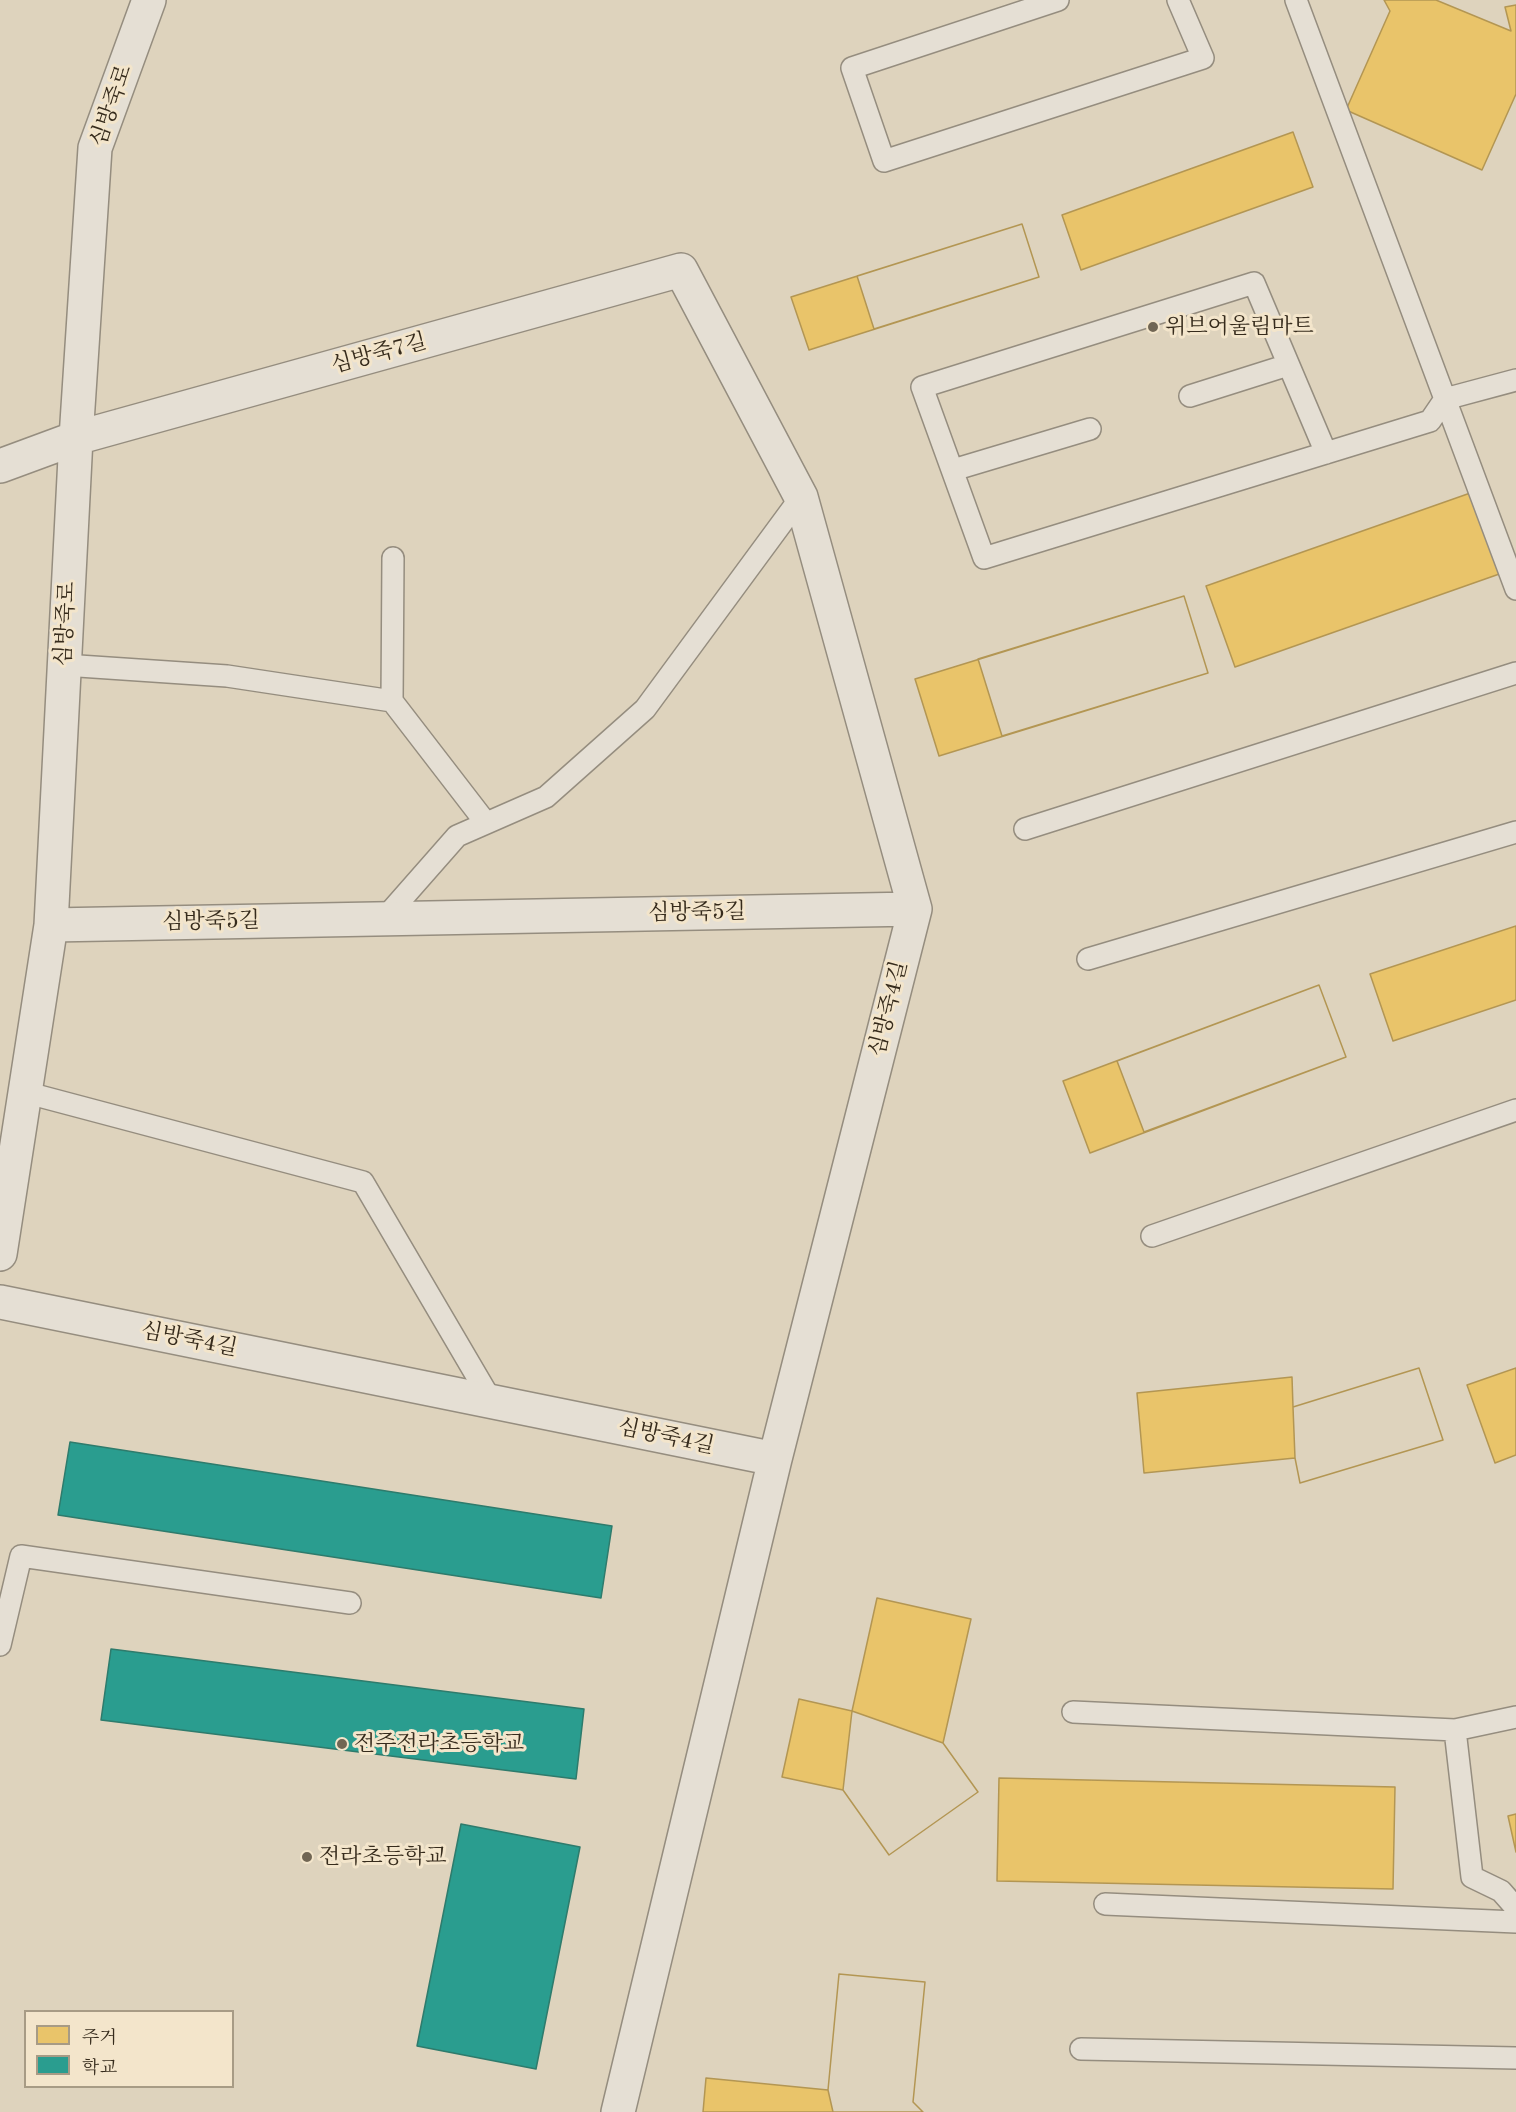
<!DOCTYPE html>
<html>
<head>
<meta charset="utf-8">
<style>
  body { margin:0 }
  #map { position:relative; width:1516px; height:2112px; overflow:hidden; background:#ded3bd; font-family:"Old Standard TT","Noto Serif KR",serif }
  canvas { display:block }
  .legend { position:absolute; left:24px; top:2010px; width:210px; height:78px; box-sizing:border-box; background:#f3e5cb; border:2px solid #a79b85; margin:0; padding:8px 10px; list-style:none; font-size:18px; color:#362b1c }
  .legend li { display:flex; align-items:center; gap:12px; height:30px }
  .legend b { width:30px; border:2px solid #a79b85 }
</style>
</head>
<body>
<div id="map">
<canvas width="1516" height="2112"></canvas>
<ul class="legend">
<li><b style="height:16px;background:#e9c46a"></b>주거</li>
<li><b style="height:16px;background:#2a9d8f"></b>학교</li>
</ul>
</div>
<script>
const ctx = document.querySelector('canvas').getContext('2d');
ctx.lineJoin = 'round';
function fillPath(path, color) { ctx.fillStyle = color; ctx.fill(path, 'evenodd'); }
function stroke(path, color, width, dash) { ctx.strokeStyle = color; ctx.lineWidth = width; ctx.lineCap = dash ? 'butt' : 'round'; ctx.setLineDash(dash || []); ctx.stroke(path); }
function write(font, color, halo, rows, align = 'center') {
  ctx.font = font + ' "Old Standard TT","Noto Serif KR",serif'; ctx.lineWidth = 6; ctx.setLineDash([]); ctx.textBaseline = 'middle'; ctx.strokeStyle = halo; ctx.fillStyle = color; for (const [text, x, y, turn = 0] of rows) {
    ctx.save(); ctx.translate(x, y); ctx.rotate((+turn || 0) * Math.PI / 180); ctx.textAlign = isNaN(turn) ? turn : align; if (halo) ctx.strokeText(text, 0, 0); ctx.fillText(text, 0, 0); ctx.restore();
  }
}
const homes = new Path2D(`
  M1384 0H1436L1511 31 1505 7 1516 5V94L1482 170 1346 110 1390 11Z
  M1293 132 1313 187 1081 270 1062 215Z
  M1022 224 1039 277 809 350 791 297Z
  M1022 224 1039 277 874 329 857 276Z
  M1476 491 1505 572 1235 667 1206 586Z
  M1184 596 1208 673 939 756 915 679Z
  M1184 596 1208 673 1002 736 978 659Z
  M1516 926V1000L1393 1041 1370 974Z
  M1319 985 1346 1057 1090 1153 1063 1081Z
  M1319 985 1346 1057 1144 1132 1117 1061Z
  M1419 1368 1443 1440 1300 1483 1295 1458 1144 1473 1137 1393 1292 1377 1293 1407Z
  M1419 1368 1443 1440 1300 1483 1295 1458 1293 1407Z
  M1516 1368V1455L1495 1463 1467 1385Z
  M877 1598 971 1619 943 1743 978 1792 889 1855 843 1790 782 1777 799 1699 852 1711Z
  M852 1711 943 1743 978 1792 889 1855 843 1790Z
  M999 1778 1395 1787 1393 1889 997 1881Z
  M1516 1814V1852L1508 1816Z
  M839 1974 925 1982 913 2102 923 2112H703L706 2078 828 2090Z
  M839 1974 925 1982 913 2102 923 2112H833L828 2090Z`);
fillPath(homes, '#e9c46a');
stroke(homes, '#b39653', 1.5);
const schools = new Path2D(`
  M70 1442 612 1526 601 1598 58 1515Z
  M111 1649 584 1709 576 1779 101 1720Z
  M461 1824 580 1847 536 2069 417 2046Z`);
fillPath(schools, '#2a9d8f');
stroke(schools, '#2e7b6c', 1.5);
const lane = new Path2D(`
  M1058 0 852 68 884 161 1203 58 1178 0
  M1296 0 1516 589
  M1190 396 1288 365
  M1326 453 1254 283 922 387 984 558 1430 421 1445 399 1516 380
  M953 470 1090 429
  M393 558 392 701 486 823
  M64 665 227 676 392 701
  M1025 829 1516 673
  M384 919 457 836 546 797 645 709 801 497
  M1088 959 1516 832
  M24 1092 363 1182 492 1402
  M1152 1236 1516 1110
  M0 1645 21 1556 350 1603
  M1073 1712 1455 1730 1472 1877 1501 1891 1516 1908
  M1455 1730 1516 1717
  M1105 1904 1516 1922
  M1081 2049 1516 2058`);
const street = new Path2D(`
  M0 466 76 438 681 270 801 497 915 909 775 1459 0 1302
  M51 925 915 909
  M0 1254 51 925 76 438 95 148 149 0
  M618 2112 775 1459`);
stroke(lane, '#958d7f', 24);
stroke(street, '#958d7f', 36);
stroke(lane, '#e5dfd4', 21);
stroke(street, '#e5dfd4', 33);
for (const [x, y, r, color] of [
  [1153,327,6,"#716654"],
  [342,1744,6,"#716654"],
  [307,1857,6,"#716654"]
]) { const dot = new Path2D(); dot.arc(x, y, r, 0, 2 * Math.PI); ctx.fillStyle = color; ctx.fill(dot); stroke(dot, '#f3e5cb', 2); }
write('22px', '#362b1c', '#f3e5cb', [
  ["심방죽로",112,106,-71],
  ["심방죽7길",379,354,-15],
  ["심방죽로",66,624,-87],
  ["심방죽5길",697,913,-1],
  ["심방죽5길",211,922,-1],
  ["심방죽4길",889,1009,-76],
  ["심방죽4길",189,1340,11],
  ["심방죽4길",666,1437,12]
]);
write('22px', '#362b1c', '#f3e5cb', [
  ["위브어울림마트",1165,327],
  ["전주전라초등학교",354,1744],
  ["전라초등학교",319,1857]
], 'left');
</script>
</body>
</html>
